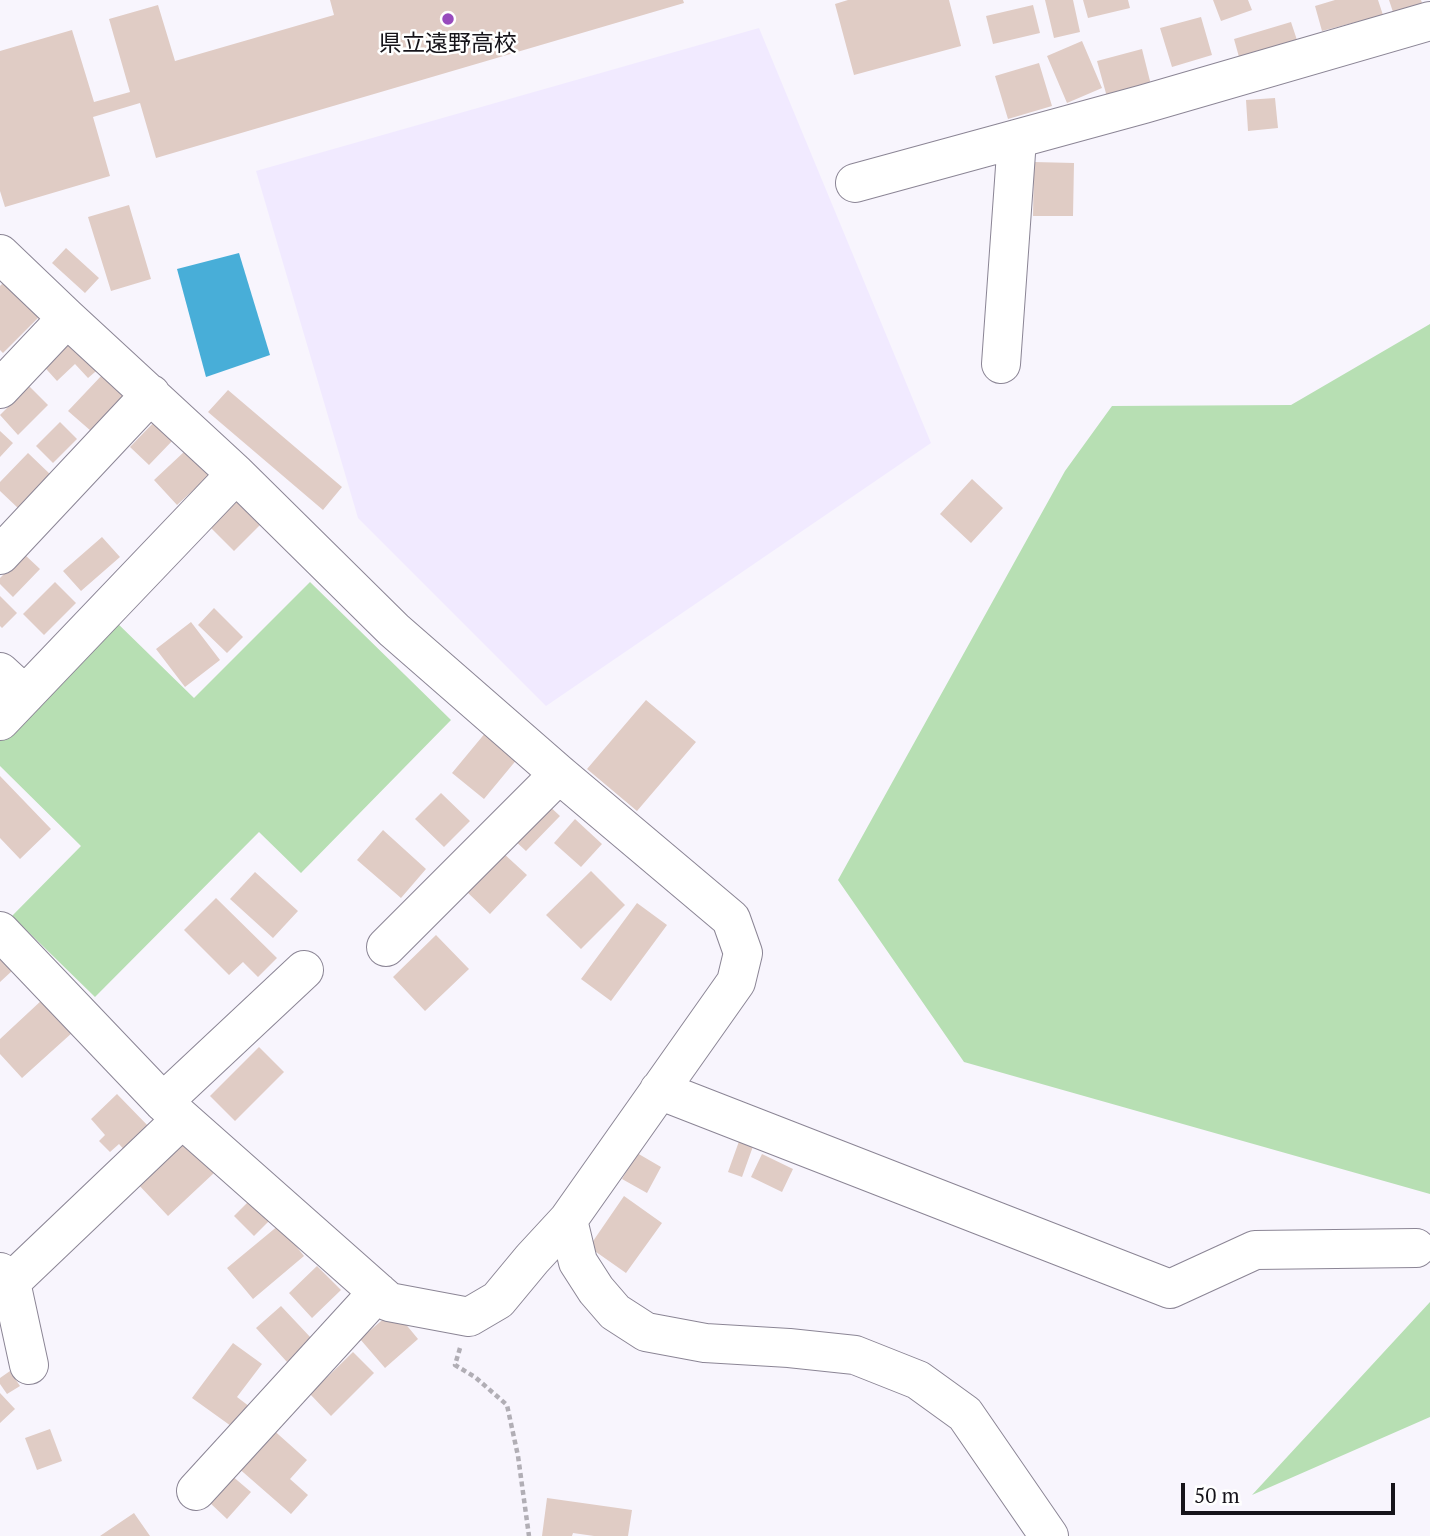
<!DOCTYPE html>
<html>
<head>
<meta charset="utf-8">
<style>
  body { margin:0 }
  #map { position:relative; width:1430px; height:1536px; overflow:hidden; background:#f8f5fd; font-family:"PT Serif",serif }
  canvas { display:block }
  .scale { position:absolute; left:1181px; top:1483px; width:214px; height:32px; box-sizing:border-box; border:4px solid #16141a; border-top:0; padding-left:9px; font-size:21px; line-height:24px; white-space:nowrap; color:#16141a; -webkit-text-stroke:5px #fff; paint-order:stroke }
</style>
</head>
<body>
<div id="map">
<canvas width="1430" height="1536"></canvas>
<div class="scale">50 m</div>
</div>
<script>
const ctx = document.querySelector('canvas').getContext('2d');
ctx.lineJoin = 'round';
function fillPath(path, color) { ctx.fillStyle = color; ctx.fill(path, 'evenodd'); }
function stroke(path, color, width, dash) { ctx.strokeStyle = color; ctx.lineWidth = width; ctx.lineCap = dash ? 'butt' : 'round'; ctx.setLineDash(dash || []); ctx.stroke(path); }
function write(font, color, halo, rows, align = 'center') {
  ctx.font = font + ' "PT Serif","Noto Sans JP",serif'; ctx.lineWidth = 5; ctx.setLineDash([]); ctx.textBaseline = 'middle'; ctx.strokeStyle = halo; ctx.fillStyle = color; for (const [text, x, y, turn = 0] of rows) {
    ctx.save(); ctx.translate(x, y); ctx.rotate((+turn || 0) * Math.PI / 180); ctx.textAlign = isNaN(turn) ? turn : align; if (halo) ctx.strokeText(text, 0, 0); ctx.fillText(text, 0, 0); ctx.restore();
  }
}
fillPath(new Path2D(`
  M759 28 931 443 546 706 358 518 256 171Z`), '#f1eaff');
fillPath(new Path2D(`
  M1430 324V1194L964 1062 838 880 1065 471 1112 406 1291 405Z
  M310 582 451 720 301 873 259 832 95 997 12 916 81 846 0 766V731L112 618 194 698Z
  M1430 1302V1417L1252 1495Z`), '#b7dfb3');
fillPath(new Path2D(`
  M239 253 270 355 206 377 177 269Z`), '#48aed8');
fillPath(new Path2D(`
  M330 0H683L684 3 156 158 140 103 93 117 110 176 5 207 0 191V51L72 30 94 102 130 92 109 19 158 5 175 61 334 15Z
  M848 0H949L961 46 854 75 835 4Z
  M1045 0H1073L1080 32 1054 38Z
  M1083 0H1128L1130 8 1088 18Z
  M1213 0H1248L1252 10 1221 21Z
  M1335 0H1378L1383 15 1322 31 1315 6Z
  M1389 0H1421L1423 6 1394 15Z
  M1033 5 1040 33 993 44 986 16Z
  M1201 17 1212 55 1172 67 1160 28Z
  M1291 22 1297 40 1239 57 1234 39Z
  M1082 41 1102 88 1067 103 1047 56Z
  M1142 49 1151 85 1107 97 1097 61Z
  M1039 63 1052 106 1008 119 995 76Z
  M1275 98 1278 128 1248 131 1246 100Z
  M1034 162 1074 163 1073 216H1033Z
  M129 205 151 279 111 291 88 217Z
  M66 248 99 278 85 293 52 263Z
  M4 282 39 317 3 353 0 350V286Z
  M71 332 102 366 88 378 75 364 57 381 39 361Z
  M103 374 133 402 99 438 68 411Z
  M29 386 48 405 18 435 0 415Z
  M228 390 342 487 323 510 208 412Z
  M155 421 174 439 149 465 130 447Z
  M60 422 77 439 53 463 36 446Z
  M0 431 13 443 0 457Z
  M185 451 209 476 177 505 154 480Z
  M28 453 52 476 19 509 0 491V482Z
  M972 479 1003 508 971 543 940 514Z
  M237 501 261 524 234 551 210 527Z
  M102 537 120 557 81 591 63 571Z
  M24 554 40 569 13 597 0 584V578Z
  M55 582 76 603 44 635 23 614Z
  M0 596 17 613 2 628 0 626Z
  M214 608 243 637 227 653 198 625Z
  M191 622 220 660 185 687 156 649Z
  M646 700 696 742 637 811 587 769Z
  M486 732 518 758 484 799 452 773Z
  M0 776 51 829 20 859 0 838Z
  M441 793 470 821 444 847 415 819Z
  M546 803 560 816 526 851 512 838Z
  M575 819 602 844 581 867 554 843Z
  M383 830 426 869 401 898 357 860Z
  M502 852 527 875 490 914 466 891Z
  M591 871 625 905 581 949 546 915Z
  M255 872 298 911 273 938 230 899Z
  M216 898 277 958 258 977 243 962 229 975 184 930Z
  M637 903 667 925 611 1001 581 979Z
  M436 935 469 969 425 1011 393 977Z
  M0 956 13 970 0 982Z
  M43 999 73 1032 22 1078 0 1054V1039Z
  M259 1047 284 1072 235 1121 210 1096Z
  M117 1094 151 1129 127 1153 119 1144 110 1152 99 1141 105 1135 91 1119Z
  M742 1133 756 1138 742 1177 728 1172Z
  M182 1138 214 1173 168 1216 136 1182Z
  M637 1153 661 1167 647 1193 622 1179Z
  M762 1154 793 1169 782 1192 751 1177Z
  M624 1196 662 1223 626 1273 589 1247Z
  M250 1200 270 1220 254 1236 234 1216Z
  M279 1225 304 1256 253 1299 227 1268Z
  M317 1266 341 1290 312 1318 289 1293Z
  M281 1306 312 1339 287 1362 256 1328Z
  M394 1310 418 1339 385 1368 360 1339Z
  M233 1343 262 1364 237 1397 254 1410 238 1431 192 1398Z
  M353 1352 374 1373 331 1416 310 1394Z
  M10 1371 20 1386 7 1394 0 1384V1378Z
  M0 1393 15 1409 0 1423Z
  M270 1427 307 1460 290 1479 308 1495 291 1514 236 1466Z
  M50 1429 62 1461 37 1470 25 1438Z
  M231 1475 251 1492 227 1519 208 1501Z
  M547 1498 632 1510 628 1536H594L573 1533 572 1536H542Z
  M134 1513 150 1536H100Z`), '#e0ccc5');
const minor = new Path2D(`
  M855 183 1144 104 1430 21
  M0 254 67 318 236 474 394 630 559 774 731 919 743 953 736 982 568 1220 532 1259 498 1300 469 1317 389 1302 163 1102 0 931
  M1001 364 1017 139
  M0 389 67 318
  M0 555 151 394
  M0 672 25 695
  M0 721 236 474
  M386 947 559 774
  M659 1090 1170 1289 1255 1250 1416 1248
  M163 1102 304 970
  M568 1220 578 1262 596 1290 615 1312 646 1332 705 1343 789 1348 855 1355 918 1380 965 1414 1049 1536
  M0 1272 11 1282 182 1119
  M11 1282 29 1365
  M196 1491 378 1292`);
stroke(minor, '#8b8595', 40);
stroke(new Path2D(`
  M460 1348 455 1365 475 1377 507 1405 518 1456 529 1536`), '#b1aeb5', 4.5, [5, 3.5]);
stroke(minor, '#fff', 38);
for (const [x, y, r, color] of [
  [448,19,7,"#984bbd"]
]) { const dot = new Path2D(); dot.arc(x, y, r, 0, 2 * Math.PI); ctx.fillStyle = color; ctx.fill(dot); stroke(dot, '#fff', 2.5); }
write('23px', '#16141a', '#fff', [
  ["県立遠野高校",448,44]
]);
</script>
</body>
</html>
